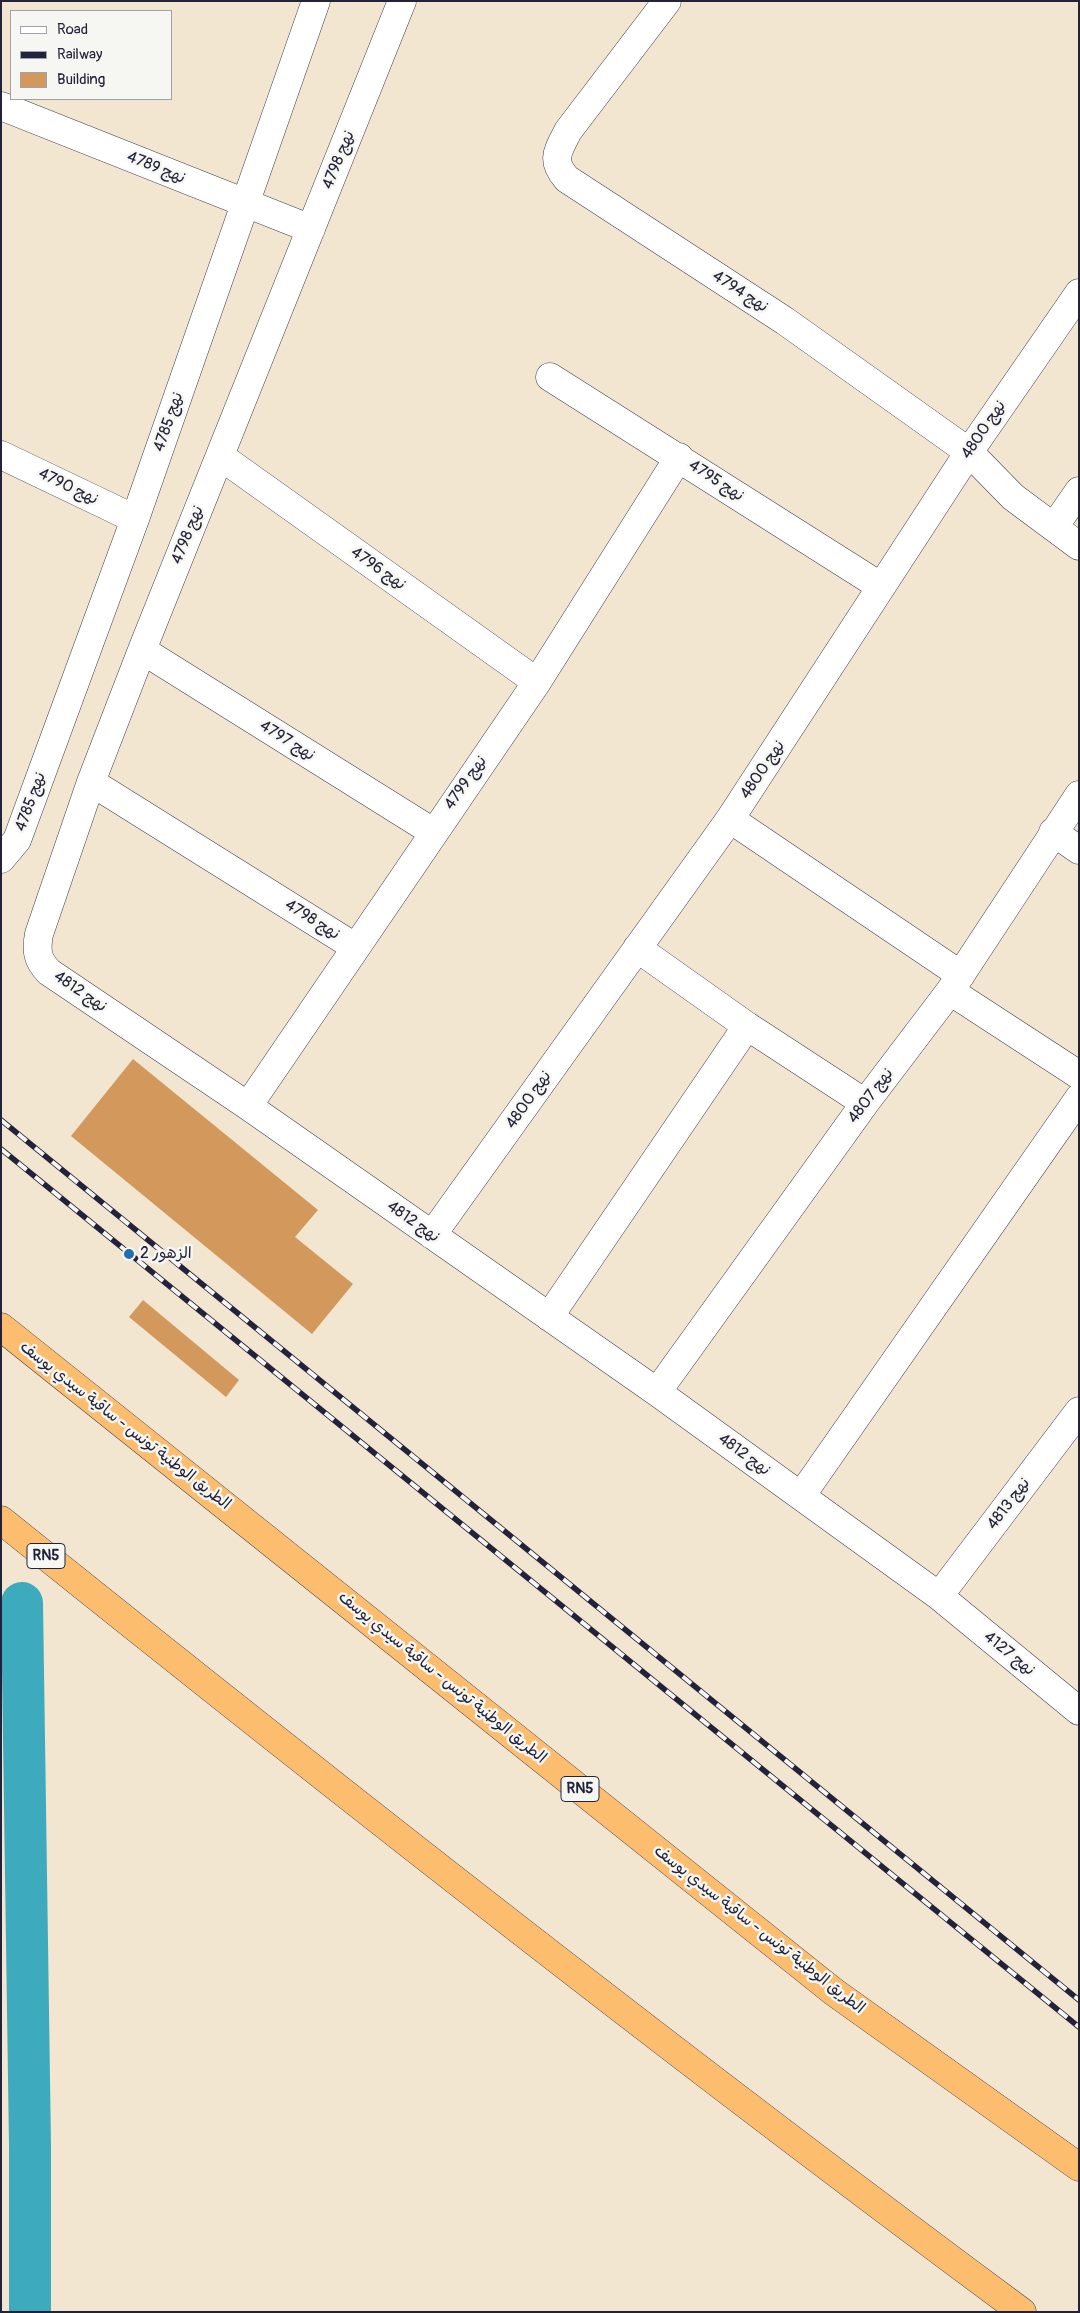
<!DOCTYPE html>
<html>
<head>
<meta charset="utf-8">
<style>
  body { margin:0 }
  #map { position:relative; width:1080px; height:2313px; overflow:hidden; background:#f2e6d0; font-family:Pangolin,sans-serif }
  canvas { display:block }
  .frame { position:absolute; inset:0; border:2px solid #22223b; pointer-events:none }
  .legend { position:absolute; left:10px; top:10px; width:162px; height:90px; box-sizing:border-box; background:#f6f6f2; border:1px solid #a1a1a9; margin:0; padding:6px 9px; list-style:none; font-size:15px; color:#22223b }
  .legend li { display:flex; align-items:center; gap:10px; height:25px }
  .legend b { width:25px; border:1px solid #a1a1a9 }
</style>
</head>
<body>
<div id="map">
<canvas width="1080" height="2313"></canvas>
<div class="frame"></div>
<ul class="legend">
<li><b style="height:6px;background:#fff"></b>Road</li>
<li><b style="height:6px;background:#22223b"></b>Railway</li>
<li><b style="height:14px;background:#d3985c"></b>Building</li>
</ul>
</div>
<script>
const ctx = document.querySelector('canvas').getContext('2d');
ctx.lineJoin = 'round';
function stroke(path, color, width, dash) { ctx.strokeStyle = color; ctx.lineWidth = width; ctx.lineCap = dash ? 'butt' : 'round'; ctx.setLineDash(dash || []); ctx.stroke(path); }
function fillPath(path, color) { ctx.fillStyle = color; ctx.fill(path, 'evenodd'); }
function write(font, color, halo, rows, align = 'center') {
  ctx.font = font + ' Pangolin,"Playpen Sans Arabic",sans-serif'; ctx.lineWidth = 5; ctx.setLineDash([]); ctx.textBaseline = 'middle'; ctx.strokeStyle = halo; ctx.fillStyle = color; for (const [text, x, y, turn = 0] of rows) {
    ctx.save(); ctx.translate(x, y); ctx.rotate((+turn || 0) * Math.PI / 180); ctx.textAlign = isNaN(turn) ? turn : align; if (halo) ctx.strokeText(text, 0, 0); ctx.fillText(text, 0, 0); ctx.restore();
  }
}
stroke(new Path2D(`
  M22 1603 30 2146V2312`), '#3eaabe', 42);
fillPath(new Path2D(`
  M133 1059 318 1210 295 1237 353 1284 312 1334 71 1136Z
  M143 1300 239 1380 226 1397 129 1317Z`), '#d3985c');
const minor = new Path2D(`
  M667 1 568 131C558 151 550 160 567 179L785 321 969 452 1013 497 1079 546
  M1 106 311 229
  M550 377 880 586
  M1 455 135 519
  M220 456 537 682
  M1054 527 1079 491
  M142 650 433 832
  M91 782 39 934C36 950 37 960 49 972L248 1106 657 1392 939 1596 1079 1711
  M730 819 961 975
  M1053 832 1079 850
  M1 859 17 840 135 519 316 1
  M355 947 91 782 142 650 402 1
  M637 948 747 1026 865 1103
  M950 991 1079 1075
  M248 1106 537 682 679 457
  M432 1235 730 819 969 452 1079 293
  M549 1317 747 1026
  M657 1392 865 1103 950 991 1079 795
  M801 1496 1079 1098
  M939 1596 1079 1411`);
const highway = new Path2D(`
  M1 1327 834 1992 1079 2167
  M1 1520C337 1790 676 2056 1022 2312`);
stroke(minor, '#413f51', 29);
stroke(highway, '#413f51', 29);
stroke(minor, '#fff', 28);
stroke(highway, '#fcbd6f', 28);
const rail = new Path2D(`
  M1 1120 1079 2000
  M1 1149 1079 2027`);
stroke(rail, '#22223b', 5.5);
stroke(rail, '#f6f6f2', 4, [11]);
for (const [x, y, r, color] of [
  [129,1254,6,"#1f6fb2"]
]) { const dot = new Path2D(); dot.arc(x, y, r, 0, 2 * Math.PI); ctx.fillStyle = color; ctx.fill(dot); stroke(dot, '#f6f6f2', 2); }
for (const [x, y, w] of [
  [46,1556,38],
  [580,1789,38]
]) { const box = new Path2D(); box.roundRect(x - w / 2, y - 12.5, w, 25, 4); ctx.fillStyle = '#f6f6f2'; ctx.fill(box); stroke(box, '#22223b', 1); }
write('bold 15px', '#22223b', null, [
  ["RN5",46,1556],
  ["RN5",580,1789]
]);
write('16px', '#22223b', '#f6f6f2', [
  ["نهج 4798",339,160,-68],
  ["نهج 4789",156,168,22],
  ["نهج 4794",740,292,33],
  ["نهج 4785",169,422,-71],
  ["نهج 4800",984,430,-56],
  ["نهج 4795",716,481,33],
  ["نهج 4790",68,487,26],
  ["نهج 4798",188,535,-68],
  ["نهج 4796",378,569,35],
  ["نهج 4797",287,741,32],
  ["نهج 4800",763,770,-56],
  ["نهج 4799",466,783,-55],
  ["نهج 4785",31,802,-70],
  ["نهج 4798",312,920,32],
  ["نهج 4812",80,992,34],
  ["نهج 4807",871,1096,-53],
  ["نهج 4800",529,1100,-55],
  ["نهج 4812",413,1222,35],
  ["الطريق الوطنية تونس - ساقية سيدي يوسف",125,1426,38],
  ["نهج 4812",744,1455,36],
  ["نهج 4813",1009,1504,-53],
  ["نهج 4127",1009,1654,39],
  ["الطريق الوطنية تونس - ساقية سيدي يوسف",442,1678,39],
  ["الطريق الوطنية تونس - ساقية سيدي يوسف",759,1930,38]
]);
write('16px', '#22223b', '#f6f6f2', [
  ["الزهور 2",140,1254]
], 'left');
</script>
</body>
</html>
